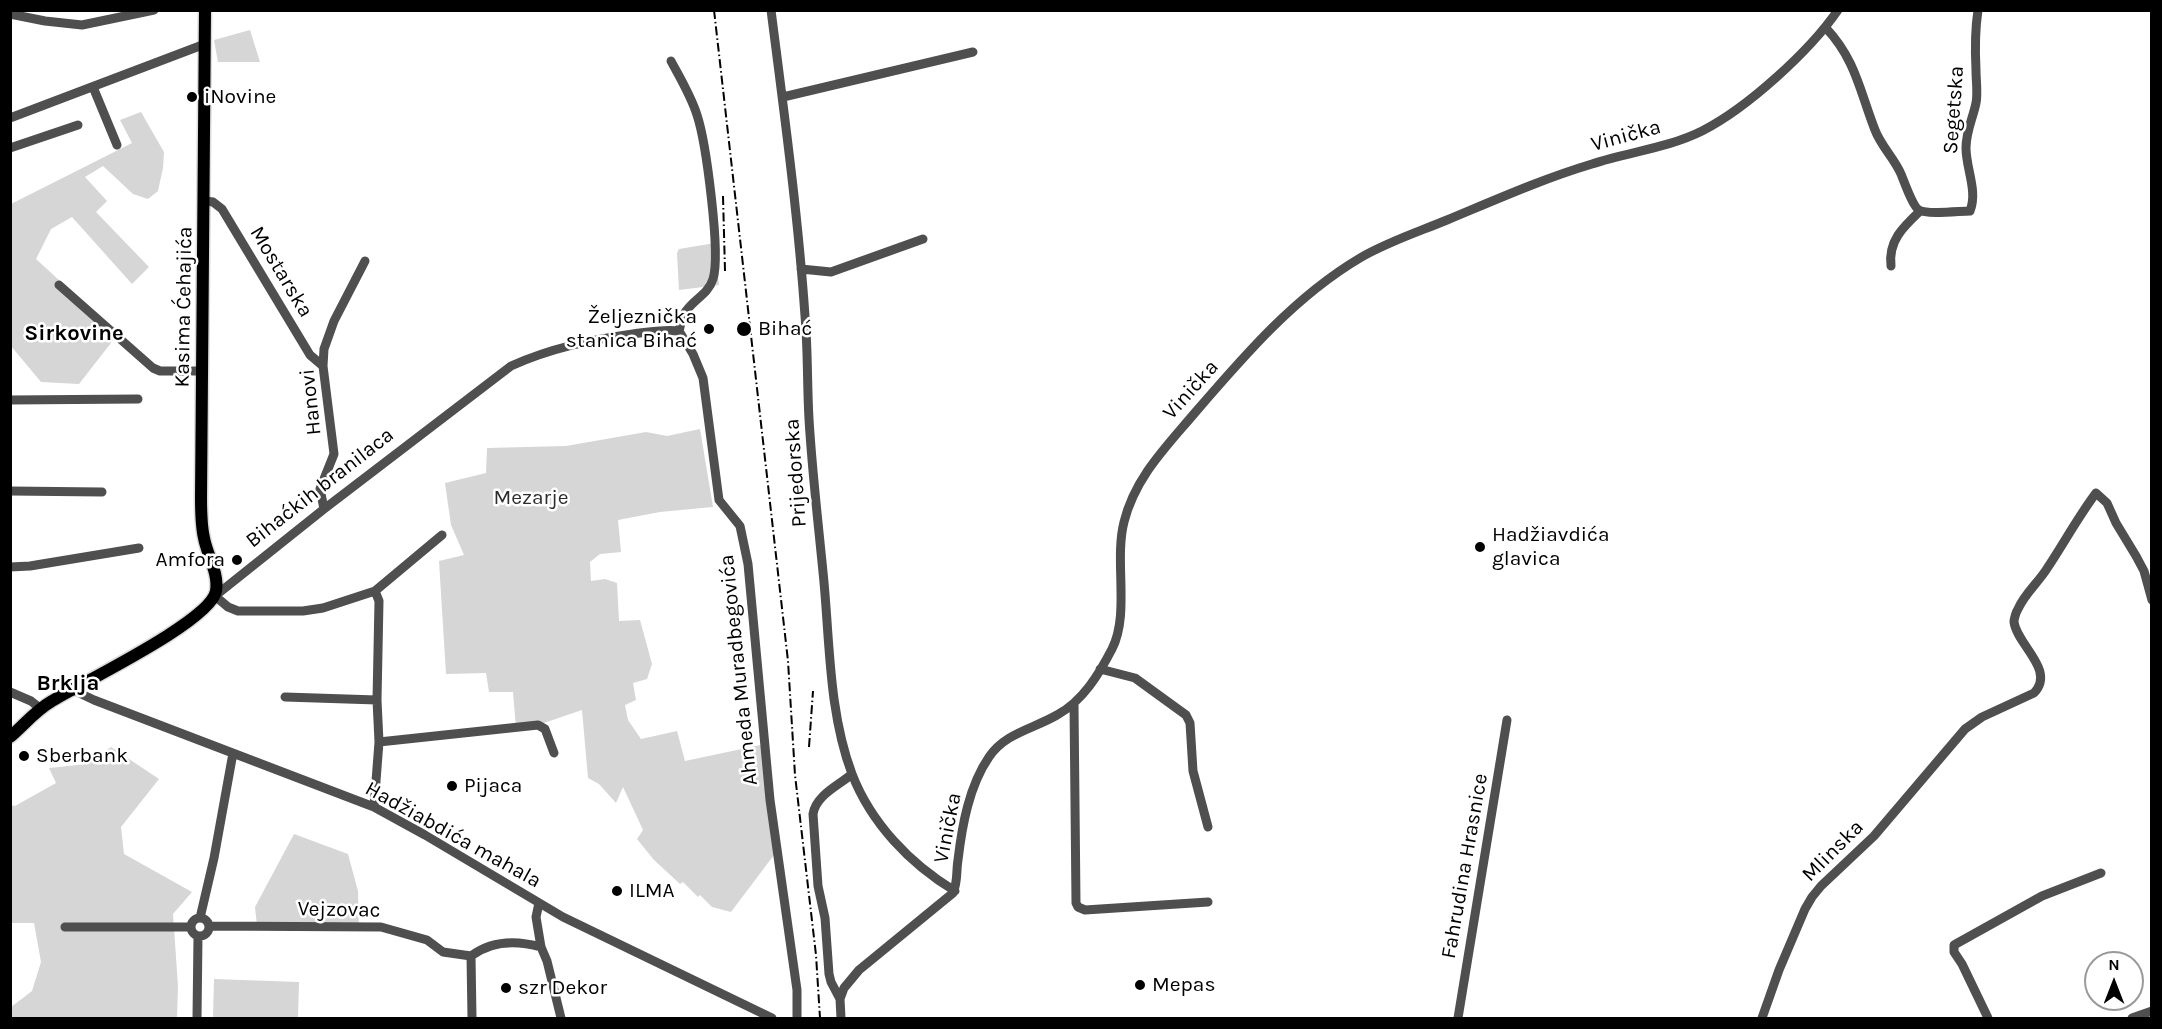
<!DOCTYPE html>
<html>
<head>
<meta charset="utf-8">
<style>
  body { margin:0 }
  #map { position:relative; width:2162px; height:1029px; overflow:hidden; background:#fff; font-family:Karla,sans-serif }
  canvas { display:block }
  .frame { position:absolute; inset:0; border:12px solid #000; pointer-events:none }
  .north { position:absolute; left:2084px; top:951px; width:60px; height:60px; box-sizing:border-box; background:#fff; border:2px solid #999; border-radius:50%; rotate:0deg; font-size:16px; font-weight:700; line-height:24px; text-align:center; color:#000 }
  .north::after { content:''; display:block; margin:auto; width:21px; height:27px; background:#000; clip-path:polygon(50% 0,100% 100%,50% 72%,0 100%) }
</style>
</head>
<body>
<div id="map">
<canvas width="2162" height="1029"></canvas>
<div class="frame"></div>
<div class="north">N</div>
</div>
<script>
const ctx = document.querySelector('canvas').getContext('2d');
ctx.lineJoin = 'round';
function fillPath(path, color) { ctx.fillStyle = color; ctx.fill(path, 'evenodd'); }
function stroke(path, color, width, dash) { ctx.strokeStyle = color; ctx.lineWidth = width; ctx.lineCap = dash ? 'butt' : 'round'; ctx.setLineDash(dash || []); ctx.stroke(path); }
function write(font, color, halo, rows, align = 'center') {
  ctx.font = font + ' Karla,sans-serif'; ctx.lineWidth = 5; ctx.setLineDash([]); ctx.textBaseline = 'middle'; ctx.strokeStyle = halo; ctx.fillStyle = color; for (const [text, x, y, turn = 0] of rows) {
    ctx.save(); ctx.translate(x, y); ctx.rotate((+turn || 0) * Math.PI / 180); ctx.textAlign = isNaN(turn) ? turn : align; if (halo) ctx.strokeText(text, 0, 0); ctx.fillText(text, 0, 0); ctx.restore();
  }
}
fillPath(new Path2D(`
  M250 30 260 62H218L214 40Z
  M141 112 164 152 163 168 158 191 148 199 133 194 103 166 85 177 107 201 96 212 149 267 132 284 72 217 51 229 36 259 118 334 79 384 41 382 11 346V204L132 143 120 120Z
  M715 243 719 285 679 290 677 253 679 249Z
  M700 429 713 507 660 512 618 520 621 552 600 554 590 562 591 581 605 579 617 583 619 621 640 620 652 664 647 679 633 683 636 700 625 705 628 720 641 739 677 731 685 761 765 744 777 851 731 912 712 907 700 895 698 897 683 882 680 884 654 860 637 839 643 830 623 787 616 803 599 784 588 778 582 710 538 725 516 728 513 692H489L486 673 446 674 439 561 464 555 451 525 445 483 486 473 487 448 566 446 646 432 667 436Z
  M111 747 159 779 121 827 124 854 192 892 173 914 178 986 177 1018H11V1007L32 991 41 962 34 923H11L10 805 15 806 56 783 49 768 87 764Z
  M294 834 348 854 358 891 359 929 257 926 255 907Z
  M214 979 299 982 298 1018H213Z`), '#d6d6d6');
const major = new Path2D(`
  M10 737C24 725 36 710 52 701 81 683 211 621 216 591 219 573 207 555 204 538 201 525 201 510 201 497L205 10`);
stroke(major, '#dbdbdb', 15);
stroke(new Path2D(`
  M771 10C784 112 798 214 805 316 808 350 807 384 809 419 812 470 818 521 823 572 830 639 828 710 852 774 871 823 910 864 955 891
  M10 14 45 21 82 25 154 10
  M1826 28C1856 60 1860 92 1875 130 1881 146 1894 158 1901 174 1904 181 1913 207 1919 210 1927 215 1960 211 1970 211 1978 191 1966 169 1966 148 1966 131 1973 118 1976 103 1978 93 1976 81 1976 70 1975 51 1975 30 1978 10
  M671 61C680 78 691 96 697 115 706 142 721 254 713 279 708 295 692 300 684 314 681 319 681 325 679 331
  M93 87 117 145
  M783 97 973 52
  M10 118 205 44
  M10 148 78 125
  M205 201 213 202 222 209 310 355 323 366
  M1891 266C1888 241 1903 227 1920 211
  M801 269 831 272 923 239
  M59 285 153 368 160 371H202
  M679 331 693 354 703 378 719 500 740 526 748 564 770 800 797 990V1018
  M10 400 138 399
  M10 491 102 492
  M324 509 320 489 334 454 323 366 324 349 334 321 365 261
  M442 535 375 591 323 608 303 611H238L228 607 215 596 324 509 511 366C551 348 590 340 633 334 648 332 664 329 679 331
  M10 567 30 566 139 548
  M1100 669 1135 678 1186 715 1190 723 1193 771 1208 827
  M73 690 94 700 374 807 425 835 563 917 772 1018
  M10 692 31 701 41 709
  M285 697 377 700
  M1074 704 1076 903 1078 907 1085 910 1208 902
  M379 742 538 725 545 729 554 753
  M374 807 379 742 377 700 379 601 375 591
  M539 903 536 917 541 947 547 961 561 1018
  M191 927a9 9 0 1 1 18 0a9 9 0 1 1-18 0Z
  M200 918 214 858 233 753
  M209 926 381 927 427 940 443 952 471 956
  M65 927H190
  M471 956C492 940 516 940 541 947
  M471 956 472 1018
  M840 999 831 982 829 974 825 918 818 886 813 814C816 795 838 786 852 774
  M197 1018 198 936
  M841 1018 840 999 844 988 859 970 953 893C958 882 956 872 958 860 962 826 969 786 989 757 1005 733 1033 729 1057 715 1083 701 1099 674 1112 649 1130 614 1114 561 1124 522 1135 478 1165 448 1193 415 1243 357 1294 297 1360 258 1387 242 1418 232 1447 220 1495 200 1542 179 1592 164 1628 152 1668 148 1702 131 1747 108 1809 52 1838 10
  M1458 1018 1507 720
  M1762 1018 1779 970 1805 909 1812 897 1821 886 1874 836 1965 729 1982 717 2034 693C2056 670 2017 645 2014 622 2014 619 2016 612 2018 609 2025 593 2039 582 2048 567 2064 543 2078 517 2096 493L2107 503 2116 523 2136 556 2144 571 2152 600
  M1988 1018 1962 964 1954 952V945L2042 896 2101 873
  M2132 1018 2152 1011`), '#4f4f4f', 9);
stroke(major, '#000', 12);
stroke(new Path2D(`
  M714 10 788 661 795 775 816 955 820 1018
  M723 196 725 271
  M809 747 813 691`), '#000', 2, [9, 3, 1.5, 3]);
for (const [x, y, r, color] of [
  [192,97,6,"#000"],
  [709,329,6,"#000"],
  [744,329,8,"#000"],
  [1480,547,6,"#000"],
  [237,560,6,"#000"],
  [24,756,6,"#000"],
  [452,786,6,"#000"],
  [617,891,6,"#000"],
  [1140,985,6,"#000"],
  [506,988,6,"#000"]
]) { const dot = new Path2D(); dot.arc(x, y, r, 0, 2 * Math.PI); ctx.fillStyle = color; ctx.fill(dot); stroke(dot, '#fff', 2); }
write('21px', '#000', '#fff', [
  ["iNovine",204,97],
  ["Željeznička",697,317,"right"],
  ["stanica Bihać",697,341,"right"],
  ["Bihać",758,329],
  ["Hadžiavdića",1492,535],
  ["glavica",1492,559],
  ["Amfora",225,560,"right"],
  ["Sberbank",36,756],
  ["Pijaca",464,786],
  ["ILMA",629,891],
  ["Mepas",1152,985],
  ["szr Dekor",518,988]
], 'left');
write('21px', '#000', '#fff', [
  ["Segetska",1954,110,-86],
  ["Vinička",1626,136,-15],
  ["Mostarska",281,272,59],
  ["Kasima Ćehajića",184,307,-89],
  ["Vinička",1191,390,-48],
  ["Hanovi",311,402,-96],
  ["Prijedorska",796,473,-94],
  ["Bihaćkih branilaca",320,488,-38],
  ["Ahmeda Muradbegovića",739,670,-96],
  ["Vinička",948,828,-79],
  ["Hadžiabdića mahala",453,835,29],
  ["Mlinska",1833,851,-45],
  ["Fahrudina Hrasnice",1465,866,-80],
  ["Vejzovac",339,910,1]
]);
write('21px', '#2d2d2d', '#fff', [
  ["Mezarje",531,498]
]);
write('bold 22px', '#000', '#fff', [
  ["Sirkovine",74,334],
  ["Brklja",68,684]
]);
</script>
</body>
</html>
